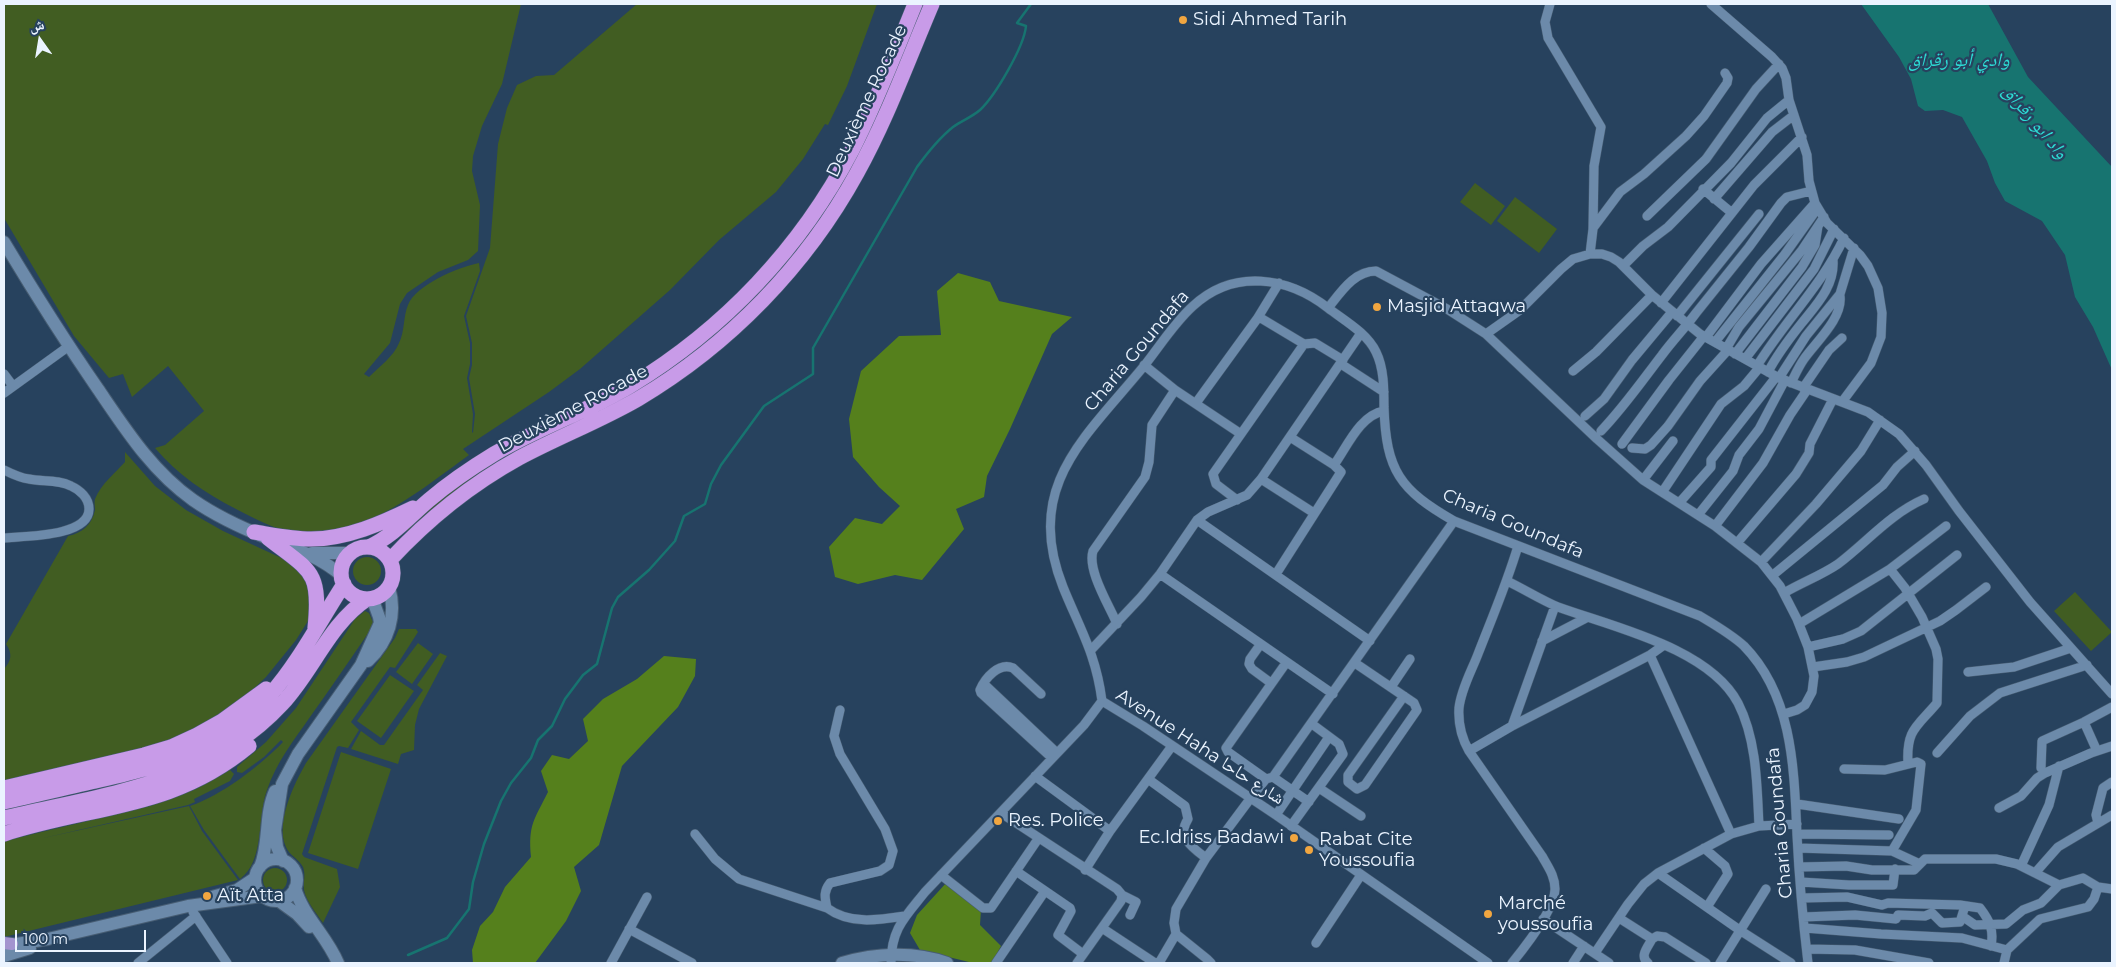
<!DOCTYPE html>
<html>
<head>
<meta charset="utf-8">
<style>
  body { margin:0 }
  #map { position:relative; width:2116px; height:967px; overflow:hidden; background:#27425e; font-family:Montserrat,"Noto Naskh Arabic",sans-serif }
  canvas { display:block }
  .frame { position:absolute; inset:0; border:5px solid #ebf4ff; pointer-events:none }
  .north { position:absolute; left:15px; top:15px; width:50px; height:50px; -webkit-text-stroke:4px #27425e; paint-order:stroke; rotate:347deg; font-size:14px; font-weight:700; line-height:20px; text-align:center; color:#ebf4ff }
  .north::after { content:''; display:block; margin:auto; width:18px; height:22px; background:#ebf4ff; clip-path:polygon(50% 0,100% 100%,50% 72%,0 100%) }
  .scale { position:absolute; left:15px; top:930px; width:131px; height:22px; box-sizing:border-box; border:2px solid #ebf4ff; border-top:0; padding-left:6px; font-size:15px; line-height:18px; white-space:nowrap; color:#ebf4ff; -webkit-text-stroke:4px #27425e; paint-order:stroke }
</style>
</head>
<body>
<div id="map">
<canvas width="2116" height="967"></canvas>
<div class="frame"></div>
<div class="north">ش</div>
<div class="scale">100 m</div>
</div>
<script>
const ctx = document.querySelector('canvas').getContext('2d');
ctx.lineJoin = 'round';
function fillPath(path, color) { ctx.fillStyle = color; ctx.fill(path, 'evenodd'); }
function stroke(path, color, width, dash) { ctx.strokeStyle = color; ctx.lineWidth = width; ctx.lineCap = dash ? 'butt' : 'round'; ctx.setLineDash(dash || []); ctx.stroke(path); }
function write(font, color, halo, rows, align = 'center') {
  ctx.font = font + ' Montserrat,"Noto Naskh Arabic",sans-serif'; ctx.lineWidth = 4.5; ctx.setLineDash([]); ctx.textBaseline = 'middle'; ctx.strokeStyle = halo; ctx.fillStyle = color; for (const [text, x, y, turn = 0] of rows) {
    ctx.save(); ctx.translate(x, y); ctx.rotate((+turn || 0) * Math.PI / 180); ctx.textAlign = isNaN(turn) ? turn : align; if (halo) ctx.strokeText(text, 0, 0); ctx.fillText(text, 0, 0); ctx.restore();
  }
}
fillPath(new Path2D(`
  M4 4H521L502 84 482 126 473 156 472 171 480 205 478 251 468 260 438 272 407 293 400 304 390 343 364 374 369 377C379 367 394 356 399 343 405 331 403 317 408 305 416 285 458 267 479 263L480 271 464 316 470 343V364L467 378 473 414 472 432 473 433 475 414 469 378 472 365V343L466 316 490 248 498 144 507 108 517 85 536 76 554 75 637 4H877L847 86 828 125 825 124 803 159 776 192 719 240 670 290 580 369 549 392 463 449 469 455C412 496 350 551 274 527 261 522 248 515 236 509 205 493 178 475 155 448L165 445 204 411 168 366 132 397 123 374 109 378 74 336 4 218Z
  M922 4H925C902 59 881 116 852 168 803 259 726 340 637 392 595 416 552 440 510 463 487 476 461 488 440 503 428 511 418 521 408 531L406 528 455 488 491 464 719 329 870 126Z
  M1475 183 1505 206 1491 225 1460 202Z
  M1515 197 1557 229 1539 253 1497 221Z
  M125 452 155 486 186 510 223 531 290 562 309 583 313 613 296 640 266 677 249 693 225 712 178 737 145 748 4 781V669C11 661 13 654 6 644L68 536C82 533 92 525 95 510 95 507 94 502 95 499 101 484 116 472 125 462Z
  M353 571a14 14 0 1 1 28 0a14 14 0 1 1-28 0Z
  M2075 592 2112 632 2091 651 2054 611Z
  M365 611 369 613 373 622 371 629C351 658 331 688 310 717 294 740 276 763 267 790 257 817 265 861 240 879L204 830 190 806C221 796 261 765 283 742L281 740 264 757 242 773 237 772V767L266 742 296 708 355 619Z
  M399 629H416L418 632 395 668 390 667 351 722 359 730 348 748 339 746 337 747 302 854 304 857 337 869 340 887 323 923C317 914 306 901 304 890 303 882 306 875 303 867 299 859 289 855 286 847 275 823 294 784 306 763L395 638Z
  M418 643 433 654 412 684 396 672Z
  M440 653 447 656 419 709 415 725 414 750 401 754 398 764 351 749 361 731 380 745H384L423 690 417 685Z
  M390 675 414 691 381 738 357 721Z
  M341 752 391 769 358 869 308 853Z
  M230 770 234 774 230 781 194 799 195 802 188 805 39 839 189 806 202 831 238 880 4 937V841L150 806 196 789Z
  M263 880a12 12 0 1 1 24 0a12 12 0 1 1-24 0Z`), '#415d22');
fillPath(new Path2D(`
  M958 273 990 282 999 301 1072 317 1052 334 1010 429 987 476 984 497 956 509 964 529 922 580 895 575 858 584 835 577 829 547 855 518 882 524 900 506 879 487 853 457 849 419 861 371 899 336 941 335 937 291Z
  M664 656 696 659 695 676 678 707 622 766 599 845 574 867 581 891 566 921 535 963H473L472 950 480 926 493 912 505 887 531 857C528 825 534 820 548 792L541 771 552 755 569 759 588 741 583 719 603 699 637 679Z
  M947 882 981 909 980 925 1001 946 992 963H973L920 950 910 933 917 915Z`), '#55801c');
fillPath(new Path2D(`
  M1861 4H1988L2028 77 2112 167V370L2093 327 2075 297 2065 255 2042 221 2005 201 1995 183 1987 161 1962 117 1943 110 1925 111 1918 106 1911 79 1899 57Z`), '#177470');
stroke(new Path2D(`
  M408 955 447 938 469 909 473 882 484 844 501 801 511 783 531 758 538 740 552 726 565 699 583 675 597 664 612 608 618 597 649 570 675 541 684 516 705 504 711 484 721 465 764 406 813 374V348L917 167C928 152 938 139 953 127 961 121 972 117 980 110 995 96 1024 47 1026 26L1017 23 1031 4`), '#177470', 2.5);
const street = new Path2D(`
  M1550 4 1545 22 1548 38 1601 127 1594 166 1593 229 1590 254
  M1711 4 1772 57 1782 68 1786 78 1789 100 1807 155 1809 181 1815 203 1827 223 1860 255 1868 266 1878 288 1882 313 1881 337 1871 363 1842 402
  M1703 189 1732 213
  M1714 199 1772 132 1794 115
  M1647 216 1706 159 1756 89 1779 64
  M1593 228 1620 192 1644 174 1686 136 1704 116 1727 83 1728 78 1725 73
  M1623 266 1643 246 1668 227 1731 163 1767 118 1789 100
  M1661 303 1754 185 1802 137
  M1328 308C1341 292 1354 271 1376 271L1447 309 1486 334 1597 439 1643 480 1715 526 1761 562 1780 586 1797 619 1808 647 1814 676 1812 692 1805 705 1797 710 1784 714
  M1677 316 1759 214
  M1259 317 1304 344 1315 343 1343 360
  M1486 334 1520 310 1561 269 1573 259 1590 254H1602L1611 257 1619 262 1652 295 1700 334 1779 378 1868 412 1899 434 1926 465 1959 511 2030 602 2112 694
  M1706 337 1761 264 1815 203
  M1715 342 1785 254 1817 209
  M1726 349 1739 327 1802 250 1824 217
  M1735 354 1802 267 1815 245 1818 226
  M1745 359 1814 269 1834 229
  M1341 364 1384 392
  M1144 365 1175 390 1241 434
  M1757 366C1784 322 1822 285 1844 238
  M1573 371 1596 352 1652 295
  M1768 372C1777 355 1789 339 1801 324 1816 305 1835 286 1833 260
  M4 374 13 386
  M1779 378 1806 336 1840 294 1854 248
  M1791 383C1795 375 1799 366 1804 359 1816 342 1843 318 1840 296
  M1803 388 1829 350 1842 338
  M4 393 69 346
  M1196 403 1257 319 1279 283
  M1585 416 1604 399 1632 360 1672 312
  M1601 431C1624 407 1642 381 1662 355 1673 340 1685 328 1696 313L1749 247 1781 203 1787 197 1811 191
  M1622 444 1669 380 1704 336
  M1632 448 1645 449 1651 445 1668 426 1700 381 1728 350
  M1334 465C1347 447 1360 415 1384 411
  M4 470C12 474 20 478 29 479 43 482 58 479 71 486 80 490 89 498 89 509 89 537 24 536 4 538
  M1261 479 1314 513
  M1643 480 1673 441
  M1663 491 1721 404 1744 386 1759 368
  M1237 500 1216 484 1213 474 1304 344
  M1680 502 1711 467V460L1776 377
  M1698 515 1733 471 1739 455 1759 429 1785 380
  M1197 520 1370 641
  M1715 526 1763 463 1790 415 1807 390
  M1737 543 1796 474 1809 453 1810 444 1833 399
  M1761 562 1816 504 1861 451 1880 420
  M1890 569 1905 588 1922 617 1936 649 1938 659 1937 703C1917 727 1906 729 1908 764
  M1160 574 1333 694
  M1276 574 1341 472 1334 465 1290 437
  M1773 575 1883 485 1897 467 1915 451
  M1507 581C1524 589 1541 600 1558 607 1613 627 1709 648 1738 703 1757 740 1757 786 1759 826
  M1784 593C1801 583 1822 575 1838 564 1867 542 1890 514 1924 499
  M1117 624C1109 605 1087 570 1093 551L1145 477 1149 462 1152 425 1175 390
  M1799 624 1890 569 1946 526
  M1542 641 1588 617
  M1260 645 1250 659 1249 664 1252 669 1271 683
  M1808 647 1843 639 1861 631 1957 555
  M1091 650 1141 597 1160 574 1197 520 1208 512 1247 495 1261 479 1361 333
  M1650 655 1731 834
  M1355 663 1414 703 1417 710 1365 785 1357 789 1348 782V775L1404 696
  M1813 667 1847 662 1864 657 1940 621 1956 610 1986 587
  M1968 672 2014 667 2071 648
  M984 684 1057 753
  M1391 687 1410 659
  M1041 694 1013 668C999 662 985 678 980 690L981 693 1052 758
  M1102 701C1096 654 1080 629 1063 587 1023 486 1085 438 1144 366 1160 346 1174 323 1193 306 1234 268 1288 277 1328 308 1345 321 1367 333 1376 352 1384 368 1384 389 1384 407 1386 471 1400 490 1454 521L1700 616C1715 625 1731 634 1744 646 1793 696 1794 769 1797 835 1799 877 1803 921 1808 963
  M1102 701 1143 726 1276 815 1488 963
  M840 710 834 736 840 754 885 829 893 851 889 865 880 871 830 883C823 892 825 898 827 908 850 925 879 920 905 916
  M2084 722 2097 751
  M1512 726 1555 606
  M1469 751 1512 726 1650 655 1664 645
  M1937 753 1970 716 2000 693 2087 665
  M2041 768 2042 741 2084 722 2112 707
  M1844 769 1885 770 1917 762 1921 764 1916 810 1892 851
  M1035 776 1110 831
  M1273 777 1309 802
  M1148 779 1185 806 1188 819C1176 837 1193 848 1206 858
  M1266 779 1228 752 1226 748 1286 663
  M1319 788 1361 816
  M1797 804 1899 819
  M1999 808 2021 796 2037 778 2045 773 2091 753 2112 746
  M1001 813 1117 889 1122 895 1121 901 1077 963
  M1276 815 1329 737
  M2098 823 2096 815 2103 788 2112 782
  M1291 826 1343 754 1339 744 1312 724
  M695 834 715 859 739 879 827 908
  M1797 834 1889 835
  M1704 848 1725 866 1728 874 1707 907
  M1798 848 1892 851 1920 864
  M2021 866 2049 805 2059 766
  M1799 867 1846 866 1872 870H1914L1925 859H1996L2017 864 2059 885
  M1085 870 1110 831 1172 746
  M1016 871 1070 908 1071 911 1058 935 1083 954
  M1658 873 1741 931 1791 963
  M2035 873 2058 847 2112 815
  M941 875 983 908H991L1038 839
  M1801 882 1849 885H1893L1895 869
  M1122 895 1136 902 1130 915
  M1802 898 1847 897 1882 905 1888 903 1960 905 1980 908C1990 921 1994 930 1991 946
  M193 912 227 963
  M1962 916 1975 925 2006 924 2023 910 2041 903 2059 885 2083 878 2098 887
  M1803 917 1855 915 1896 919 1898 915 1925 916 1932 913 1942 923 1960 922 1965 906
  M1619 918 1652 939 1657 936 1665 937 1706 963
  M1543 919 1609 963
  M1102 928 1155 963
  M1805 928 1881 934 1962 938 2007 950
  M629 929 692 963
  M1176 934 1207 959 1211 963
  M1316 943 1361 875
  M1807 949 1855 950 1929 963
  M1595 953 1628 904 1644 884 1658 873 1731 834 1759 826 1797 824
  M138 963 196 916
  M611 963 647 897
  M891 963C891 929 905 917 925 892L1084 725 1102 701
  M996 963 1045 891
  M1159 963 1176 934 1174 923 1176 909 1206 858 1250 799 1266 779 1273 777 1454 521
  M1512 963C1525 947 1555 909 1555 889 1555 876 1548 867 1542 856L1469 751C1461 737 1458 724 1459 708 1461 689 1472 670 1478 654 1492 618 1507 583 1518 546
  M1573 963 1584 946
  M1648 963C1639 956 1648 947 1652 939
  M1720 963 1766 889
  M2004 963 2007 950 2040 919 2088 907 2094 899 2098 887 2112 889`);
const secondary = new Path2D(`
  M4 242C34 292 65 341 98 389 126 430 152 471 193 500 216 516 242 528 267 538 295 549 317 555 341 575
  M312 553H350
  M368 661C389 641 397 615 389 587
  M255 880a21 21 0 1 1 42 0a21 21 0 1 1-42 0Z
  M283 861 277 847 275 830 282 784 298 754 361 665 380 623 379 617 372 598
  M260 867C270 843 264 815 275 791
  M295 888C303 916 327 936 338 963
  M212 897 237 890 255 878
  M279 901 297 914 309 927
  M4 946 48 939 188 906 262 896
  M4 956 30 948
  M842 963C876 953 914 951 947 963`);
const primary = new Path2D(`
  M4 943 12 944`);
const highway = new Path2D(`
  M254 532C273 535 292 539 311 539 347 539 382 523 413 508
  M268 538C311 572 321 570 315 628
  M341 573a26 26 0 1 1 52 0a26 26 0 1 1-52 0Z
  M369 547C393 536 409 517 429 500 449 483 471 468 494 454 538 428 586 412 630 386 724 329 801 248 852 150 876 103 895 53 915 4
  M390 560C428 519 470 485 519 458 558 437 600 421 638 399 729 345 806 266 857 173 887 119 908 60 932 4
  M4 788 144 755 171 747 197 735 222 721 266 689
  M4 802C36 795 68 787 100 780 168 764 222 750 270 695 299 662 320 621 344 584
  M4 818C105 794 208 784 282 704 313 671 329 624 367 599
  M4 834C93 805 172 810 249 746`);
stroke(street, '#475d73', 10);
stroke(secondary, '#475d73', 14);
stroke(primary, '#475d73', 14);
stroke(highway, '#475d73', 16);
stroke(street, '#6c8aaa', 9);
stroke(secondary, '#6c8aaa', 12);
stroke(primary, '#a394cf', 12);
stroke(highway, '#c89be8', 15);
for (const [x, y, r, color] of [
  [1183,20,5,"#f1a640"],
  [1377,307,5,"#f1a640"],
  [998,821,5,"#f1a640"],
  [1294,838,5,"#f1a640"],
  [1309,850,5,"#f1a640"],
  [207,896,5,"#f1a640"],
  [1488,914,5,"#f1a640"]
]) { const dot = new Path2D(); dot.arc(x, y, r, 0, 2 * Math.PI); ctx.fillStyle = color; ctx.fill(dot); stroke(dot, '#27425e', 2); }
write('18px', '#ebf4ff', '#27425e', [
  ["Sidi Ahmed Tarih",1193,20],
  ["Masjid Attaqwa",1387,307],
  ["Res. Police",1008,821],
  ["Ec.Idriss Badawi",1284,838,"right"],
  ["Rabat Cite",1319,840],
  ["Youssoufia",1319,861],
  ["Aït Atta",217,896],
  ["Marché",1498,904],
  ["youssoufia",1498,925]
], 'left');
write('18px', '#ebf4ff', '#27425e', [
  ["Deuxième Rocade",867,101,-65],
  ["Charia Goundafa",1137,351,-50],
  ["Deuxième Rocade",573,409,-28],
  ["Charia Goundafa",1513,524,23],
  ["Avenue Haha شارع حاحا",1200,747,33],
  ["Charia Goundafa",1780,823,-95]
]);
write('italic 19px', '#2cdbd4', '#27425e', [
  ["وادي أبو رقراق",1959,60],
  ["واد ابو رقراق",2035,122,50]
]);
</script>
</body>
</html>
